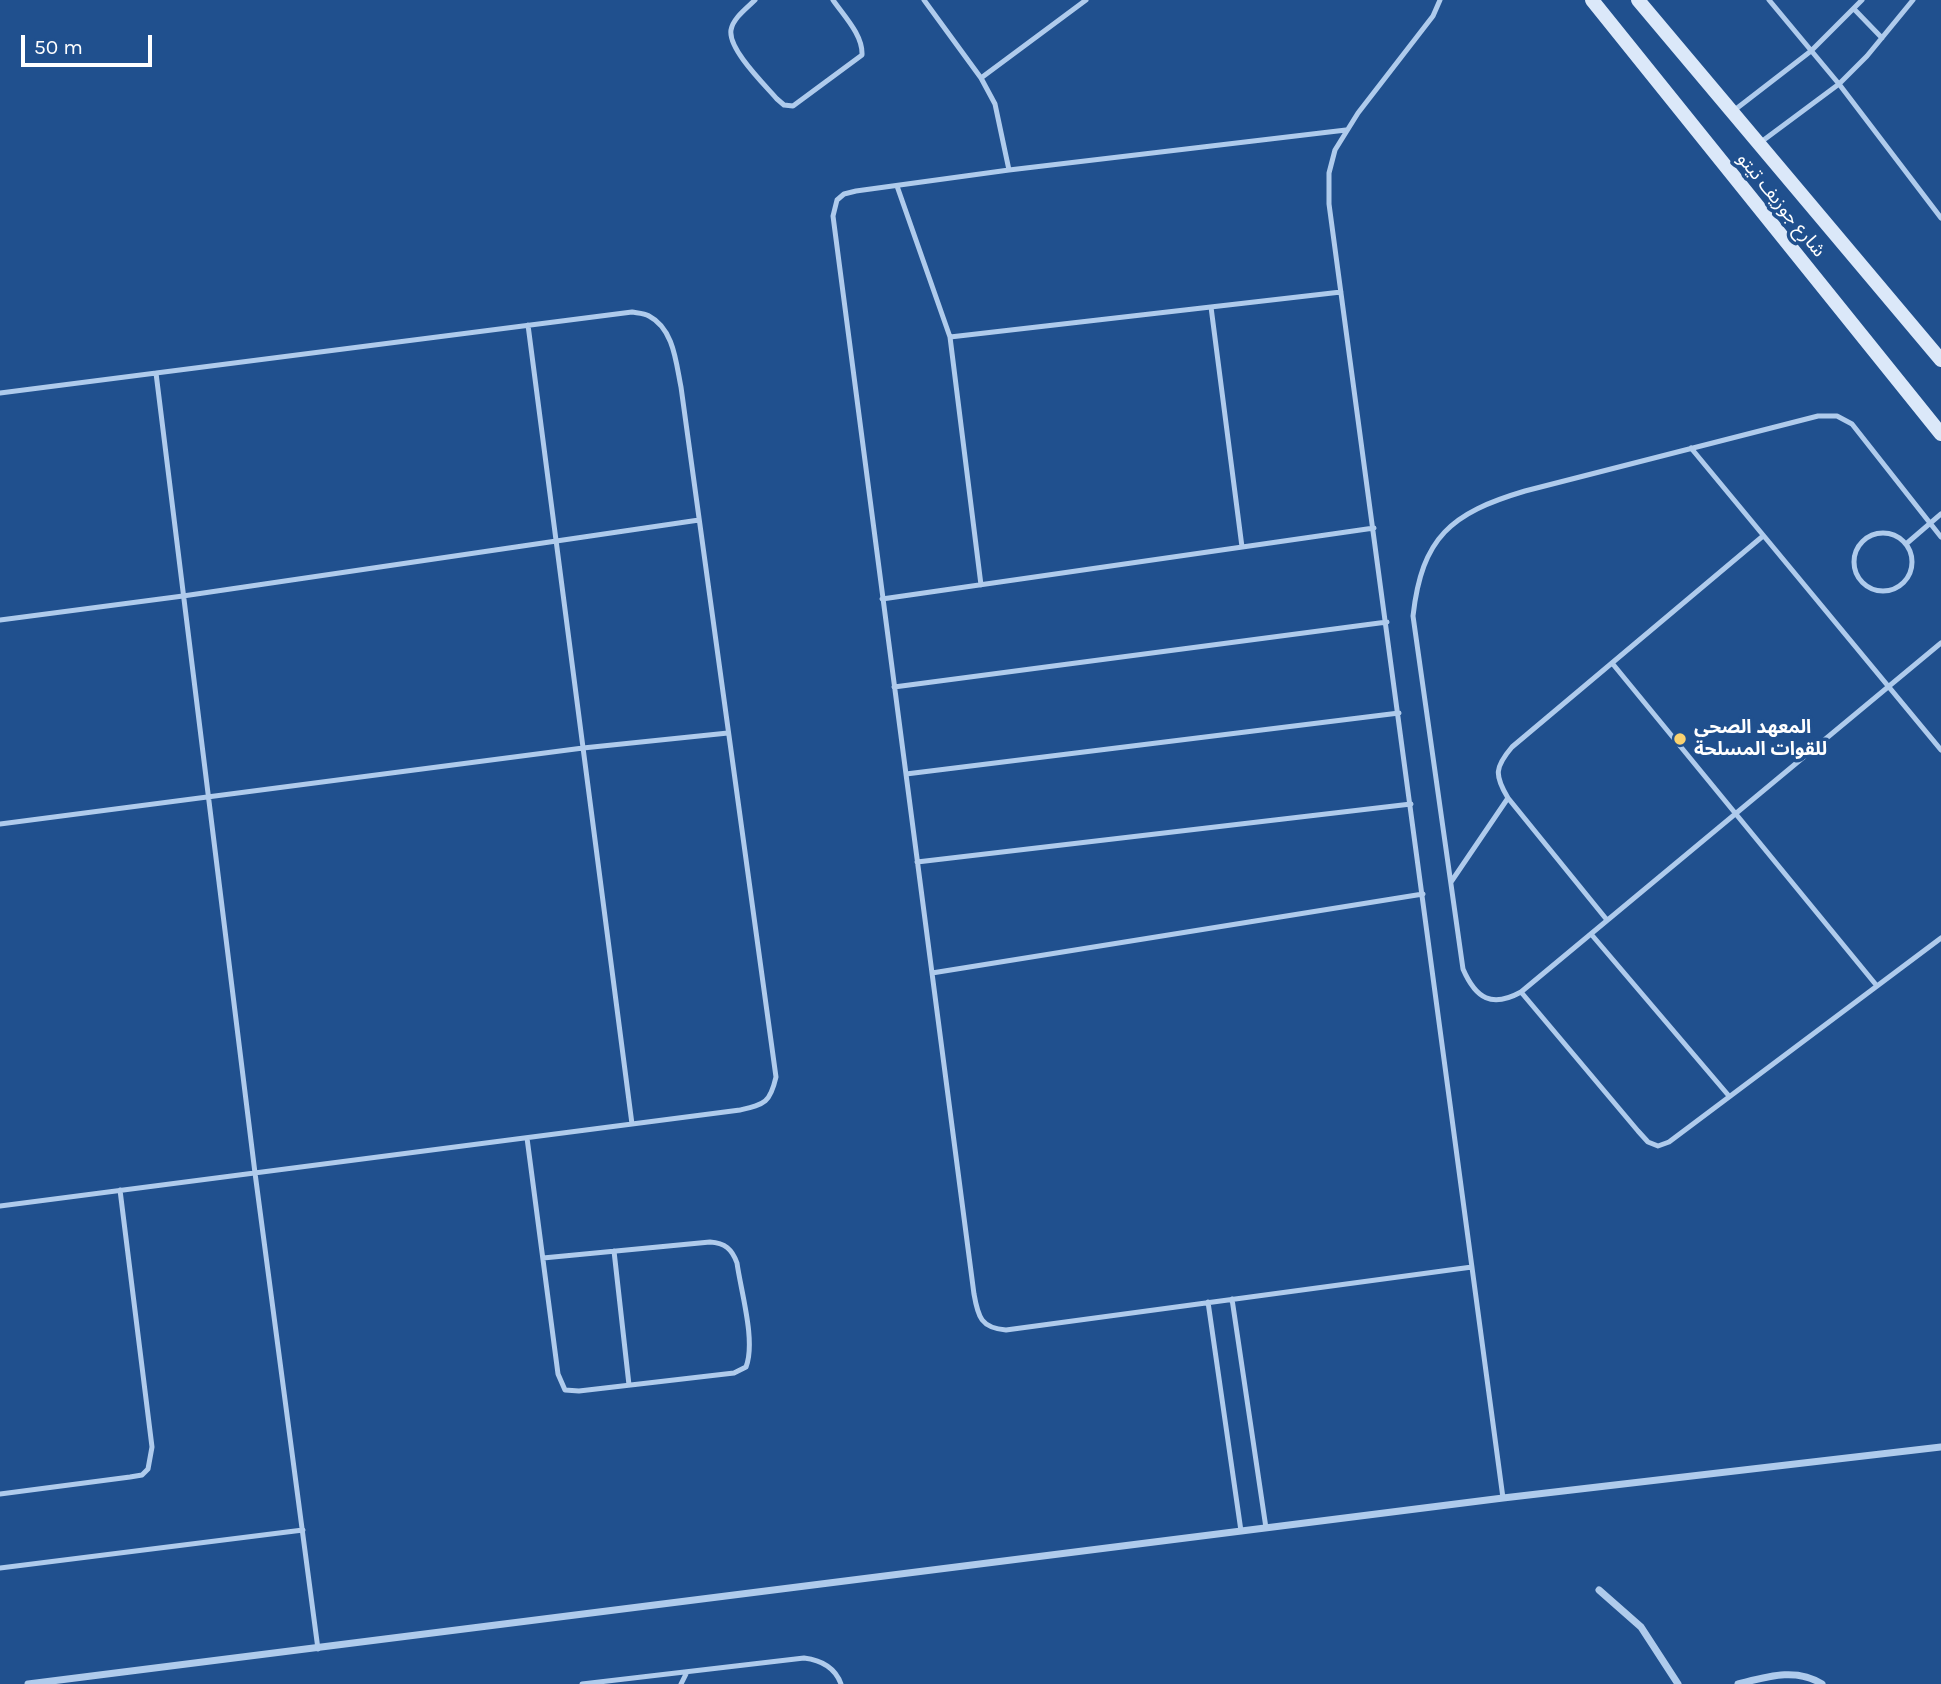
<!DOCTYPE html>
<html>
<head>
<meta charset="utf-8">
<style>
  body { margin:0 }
  #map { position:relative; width:1941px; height:1684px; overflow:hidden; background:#20508e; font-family:Karla,sans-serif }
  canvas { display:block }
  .scale { position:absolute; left:21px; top:35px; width:131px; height:32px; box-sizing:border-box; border:4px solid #fff; border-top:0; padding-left:9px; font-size:21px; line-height:24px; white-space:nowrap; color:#fff; -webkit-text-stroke:5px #20508e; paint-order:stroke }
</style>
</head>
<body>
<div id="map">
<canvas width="1941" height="1684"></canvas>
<div class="scale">50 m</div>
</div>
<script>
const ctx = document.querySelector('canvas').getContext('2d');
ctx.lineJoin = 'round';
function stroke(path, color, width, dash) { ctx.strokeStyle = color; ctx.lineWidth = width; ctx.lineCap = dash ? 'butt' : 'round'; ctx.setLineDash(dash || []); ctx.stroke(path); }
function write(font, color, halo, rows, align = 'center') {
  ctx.font = font + ' Karla,"Noto Sans Arabic",sans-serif'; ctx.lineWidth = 7; ctx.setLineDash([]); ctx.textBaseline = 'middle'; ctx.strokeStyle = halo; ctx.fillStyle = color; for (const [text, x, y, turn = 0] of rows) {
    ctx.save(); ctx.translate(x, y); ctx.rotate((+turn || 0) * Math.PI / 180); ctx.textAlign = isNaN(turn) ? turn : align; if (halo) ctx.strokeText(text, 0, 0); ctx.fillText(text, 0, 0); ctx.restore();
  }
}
stroke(new Path2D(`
  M755 0C747 8 733 18 731 30 728 49 764 84 777 99L784 105 793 106 862 55C863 35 844 16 833 0
  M924 0 981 78 995 104 1009 170
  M1440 0 1433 16 1358 113 1335 150 1329 173V204L1503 1498
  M1769 0 1839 84 1941 218
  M1854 9 1882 38
  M981 78 1086 0
  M1732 112 1811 51 1862 0
  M1346 130 1009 170 856 191 844 194 837 200 833 216 974 1294C978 1317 981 1328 1006 1330L1472 1267
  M1761 142 1839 84 1867 56 1913 0
  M897 186 950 337 981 585
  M1211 307 1242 547
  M528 325 632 1124
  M950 337 1341 292
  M156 373 255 1173 318 1649
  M0 393 632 312C637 313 644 313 649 316 674 329 676 363 681 387L776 1077C770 1103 765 1104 740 1110L0 1206
  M1691 448 1941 750
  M1854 562a29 29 0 1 1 58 0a29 29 0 1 1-58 0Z
  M1941 537 1852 424 1837 416H1818L1525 491C1451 513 1422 537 1413 616L1463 969C1476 999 1492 1008 1521 992L1941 643
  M1906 544 1941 514
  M882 599 1374 528
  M0 620 183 596 699 520
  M1612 663 1877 986
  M894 687 1387 622
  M906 774 1399 713
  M0 824 583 748 728 733
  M917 862 1411 804
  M1451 882 1508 798
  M1607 920 1508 798C1494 775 1495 767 1512 747L1763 536
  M1591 934 1729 1096
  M932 973 1423 894
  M1521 992 1638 1131 1648 1142 1658 1146 1669 1142 1941 938
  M527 1138 558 1374 565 1390 579 1391 734 1373 746 1367C756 1341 741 1292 737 1263 732 1249 725 1243 710 1242L543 1258
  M614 1251 629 1385
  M1232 1299 1266 1528
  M1208 1302 1241 1531
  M0 1494 130 1477 142 1475 148 1469 152 1447 120 1190
  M0 1568 303 1530
  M582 1684 804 1658C820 1660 835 1667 841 1684
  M681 1684 687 1672`), '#afcbec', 5);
stroke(new Path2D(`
  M1599 1590 1641 1627 1678 1684
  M28 1684 1503 1498 1941 1447
  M1738 1684C1766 1677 1796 1667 1822 1684`), '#afcbec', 7);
stroke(new Path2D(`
  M1592 0 1941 434
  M1638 0 1941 360`), '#dbe8f9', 14);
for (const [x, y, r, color] of [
  [1680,739,7,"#fad270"]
]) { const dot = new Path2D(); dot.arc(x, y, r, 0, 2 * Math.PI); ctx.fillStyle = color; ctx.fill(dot); stroke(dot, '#20508e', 2.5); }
write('19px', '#fff', '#20508e', [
  ["شارع جوزيف تيتو",1781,205,51]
]);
write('bold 19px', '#fff', '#20508e', [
  ["المعهد الصحي",1694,728],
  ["للقوات المسلحة",1694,750]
], 'left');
</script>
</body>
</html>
